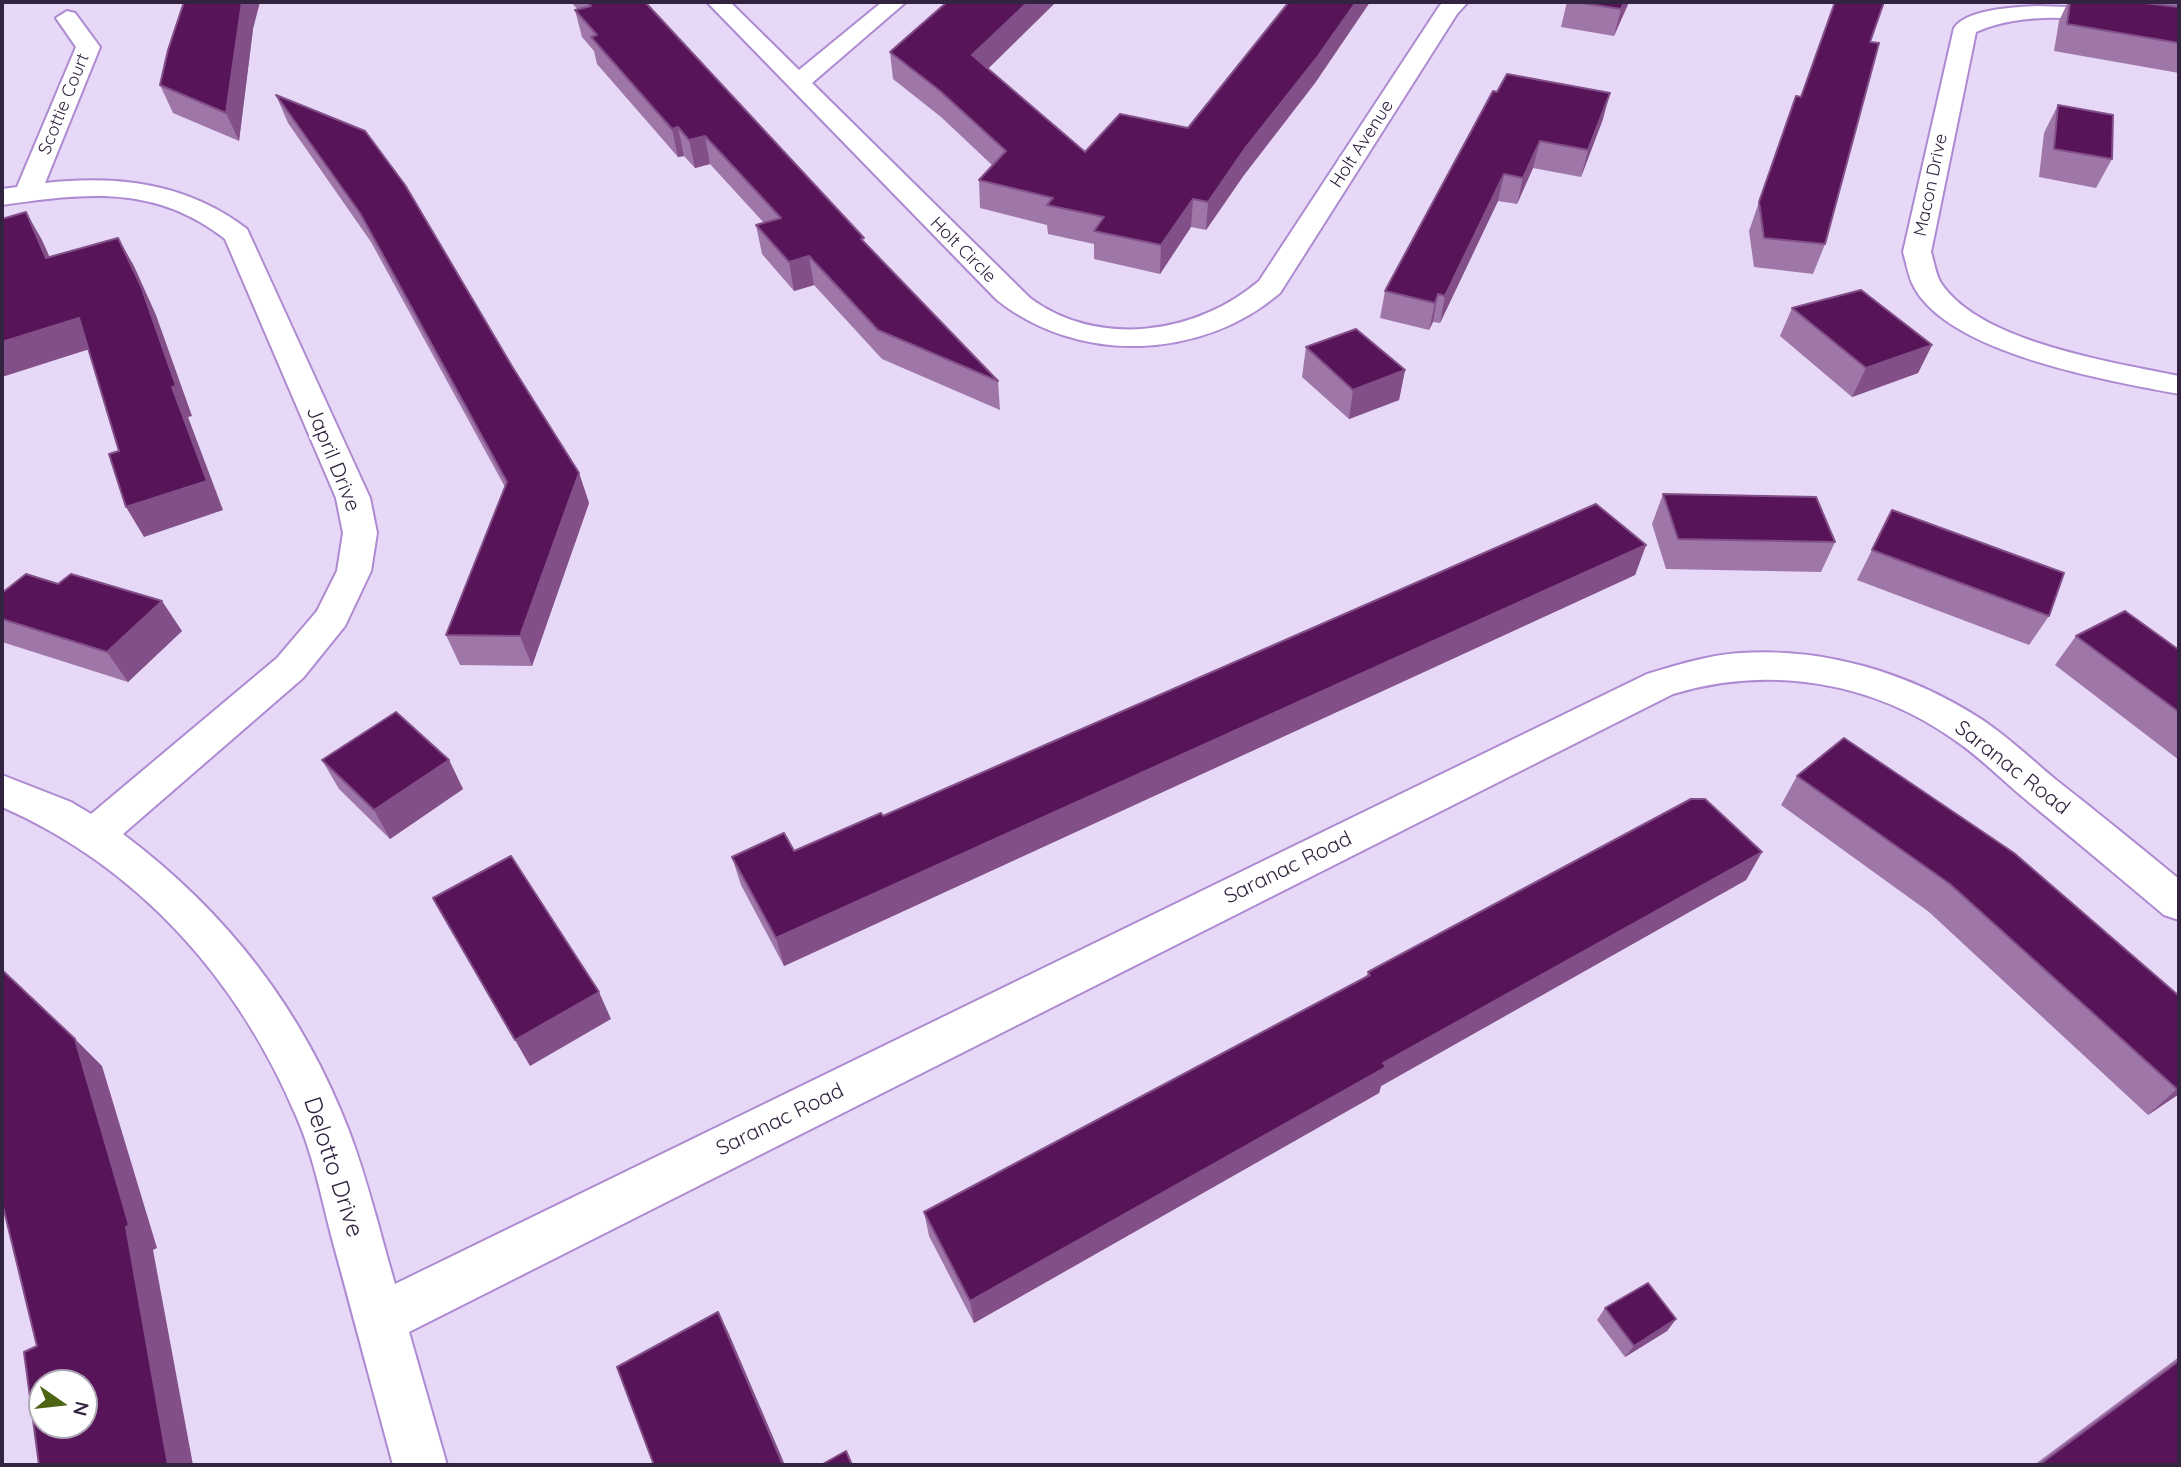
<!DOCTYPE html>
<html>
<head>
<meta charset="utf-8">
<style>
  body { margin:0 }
  #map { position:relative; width:2181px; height:1467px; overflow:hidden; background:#e6d8f6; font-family:Quicksand,sans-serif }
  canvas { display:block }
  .frame { position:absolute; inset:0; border:4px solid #322340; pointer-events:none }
  .north { position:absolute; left:28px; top:1369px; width:70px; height:70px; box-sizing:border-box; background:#fff; border:2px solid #ada7b3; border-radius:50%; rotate:104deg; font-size:19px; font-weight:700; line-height:28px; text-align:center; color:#322340 }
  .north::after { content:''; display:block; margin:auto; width:24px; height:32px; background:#4b6515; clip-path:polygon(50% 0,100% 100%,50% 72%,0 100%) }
</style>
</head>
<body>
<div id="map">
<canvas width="2181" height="1467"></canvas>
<div class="frame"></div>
<div class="north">N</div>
</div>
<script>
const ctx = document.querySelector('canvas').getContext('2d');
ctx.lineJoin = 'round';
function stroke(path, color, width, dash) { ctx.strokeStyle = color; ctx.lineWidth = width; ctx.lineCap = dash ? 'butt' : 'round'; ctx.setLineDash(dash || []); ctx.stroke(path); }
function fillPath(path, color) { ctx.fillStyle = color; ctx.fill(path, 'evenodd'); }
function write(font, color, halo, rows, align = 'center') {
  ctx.font = font + ' Quicksand,sans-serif'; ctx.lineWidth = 7; ctx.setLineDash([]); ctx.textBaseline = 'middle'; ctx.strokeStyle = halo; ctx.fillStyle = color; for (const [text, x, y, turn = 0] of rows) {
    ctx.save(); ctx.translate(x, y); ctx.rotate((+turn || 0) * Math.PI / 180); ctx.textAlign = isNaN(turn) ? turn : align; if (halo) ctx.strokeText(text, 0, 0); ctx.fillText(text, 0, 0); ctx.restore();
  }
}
const street = new Path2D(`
  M707 2H730L799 70 882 2H906L812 83 1030 298C1099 349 1197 334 1259 281L1440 5 1444 2H1468L1457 14 1280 293C1202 360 1079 365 997 300Z
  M2037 6 2098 8 2179 19V33C2115 23 2038 5 1976 32L1931 252C1934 262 1936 275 1941 283 1981 343 2113 362 2179 376V394C2110 381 1943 353 1912 283 1908 274 1906 262 1903 252L1954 28C1966 9 2016 7 2037 6Z
  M67 11 75 13 100 47 45 183C118 175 187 183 247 229L370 498 377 533 371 571 345 626 303 678 123 834C226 911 303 1010 349 1131 368 1181 380 1233 395 1284L1647 674C1677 665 1708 655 1740 653 1824 647 1910 673 1981 719 2007 736 2031 759 2055 779 2097 812 2138 845 2179 879V920L2164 915C2118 876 2072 838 2025 799 2002 780 1981 758 1956 741 1874 682 1770 664 1673 694L409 1332 447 1465H393C372 1388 352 1311 331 1235 321 1196 313 1155 297 1118 239 980 139 867 2 807V775L71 802 91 814 277 658 317 611 337 571 343 533 336 498 225 239C155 184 85 193 2 205V189L17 187 76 47 56 18Z`);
stroke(street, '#ad8ad1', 4);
fillPath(street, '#fff');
fillPath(new Path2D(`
  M571 2H645L865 243 998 381 1000 410 882 359 814 285 794 291 762 254 756 225 764 223 710 164 695 168 684 156 678 157 597 64 594 51 582 37 575 10H578Z
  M947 2H1056L988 69 1085 152 1188 128 1289 2H1370L1315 83 1244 175 1206 230 1191 227 1160 274 1094 259V244L1048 234 1047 225 980 208 979 180 992 165 941 117 893 79 890 52Z
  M1567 2H1629L1614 36 1561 27Z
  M2062 2H2179V73L2054 51 2059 21 2067 4H2061Z
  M253 29 239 141 173 113 160 85Z
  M1870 42 1825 244 1813 274 1754 267 1749 231 1796 96 1801 97Z
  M1493 91 1603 119 1581 177 1533 168 1517 204 1498 201 1440 323 1433 322 1429 330 1380 318 1385 291Z
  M276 95 513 368 579 473 589 503 532 666 460 665 446 635 505 487 371 242 288 123Z
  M2058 105 2112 159 2096 188 2039 177 2044 133Z
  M1792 308 1932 345 1918 373 1852 397 1780 336Z
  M1306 347 1405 370 1399 400 1349 419 1302 377Z
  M1663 494 1835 542 1821 572 1666 569 1652 524Z
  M1892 510 2049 616 2029 645 1857 580Z
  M1646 545 1635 575 784 966 741 885 732 857 794 851 883 816Z
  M2 593 182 631 128 682 2 642Z
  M2076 636 2179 650V760L2055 665Z
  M322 760H449L463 789 390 839 339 789Z
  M1797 776 2179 996V1094L2148 1115 1929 912 1781 805Z
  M1762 852 1746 880 1381 1086 1379 1093 974 1323 929 1236 924 1212 1366 977 1368 972Z
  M1605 1308 1676 1319 1667 1331 1625 1357 1597 1320Z
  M2179 1357V1465H2034Z`), '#9e76a8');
fillPath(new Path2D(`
  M242 2H260L253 29 239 141 226 113Z
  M1028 2H1056L974 82 972 55Z
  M1356 2H1370L1315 83 1244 175 1206 230 1208 202 1246 147Z
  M1624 2H1629L1614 36 1621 9Z
  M1610 93 1603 119 1581 177 1588 150Z
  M678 127 684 156 678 157 672 129Z
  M705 136 710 164 695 168 689 140Z
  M1540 141 1533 168 1517 204 1523 178Z
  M1504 174 1498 201 1440 323 1445 296Z
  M1193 199 1191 227 1160 274 1161 245Z
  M26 212 42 240 63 287 46 258Z
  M118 238 134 266 156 315 192 416 188 417 223 510 144 537 126 507 172 387Z
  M809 256 814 285 794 291 789 262Z
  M1438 294 1433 322 1429 330 1435 303Z
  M79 318 96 347 2 377V342Z
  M1932 345 1918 373 1852 397 1866 368Z
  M1405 370 1399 400 1349 419 1353 390Z
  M579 473 589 503 532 666 520 636Z
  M1646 545 1635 575 784 966 776 938Z
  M162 601 182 631 128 682 107 652Z
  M449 760 463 789 390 839 374 810Z
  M1762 852 1746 880 1381 1086 1379 1093 974 1323 970 1301 1383 1063Z
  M599 992 611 1019 530 1066 515 1040Z
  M75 1039 102 1066 157 1248 153 1250 193 1465H168Z
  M2179 1087V1094L2148 1115 2177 1089Z
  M718 1312 729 1334 785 1465H783Z
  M1676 1319 1667 1331 1625 1357 1634 1346Z`), '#824f88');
const building = new Path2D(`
  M184 2H242L226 113 160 85 168 50Z
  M587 2H645L864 238 861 239 998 381 878 330 809 256 789 262 756 225 781 218 705 136 689 140 678 127 672 129 591 37 597 35 575 10 591 6Z
  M947 2H1028L972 55 1085 152 1120 114 1188 128 1289 2H1356L1318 56 1246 147 1208 202 1193 199 1161 245 1094 231 1104 217 1047 205 1053 198 979 180 1006 151 939 90 890 52Z
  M1576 2H1624L1621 9Z
  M1835 2H1884L1870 42 1879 43 1825 244 1764 238 1759 202 1796 96 1801 97Z
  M2070 2H2135L2179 7V43L2067 24Z
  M1507 74 1610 93 1588 150 1540 141 1523 178 1504 174 1445 296 1438 294 1435 303 1385 291 1493 91 1497 92Z
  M276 95 365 131 405 185 513 368 579 473 520 636 446 635 507 482 360 213Z
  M2058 105 2113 115 2112 159 2054 149Z
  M26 212 46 258 118 238 141 286 176 386 172 387 207 481 126 507 109 454 119 451 79 318 2 342V219Z
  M1861 290 1932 345 1866 368 1792 308Z
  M1356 329 1405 370 1353 390 1306 347Z
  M1663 494 1816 497 1835 542 1678 539Z
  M1596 504 1646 545 776 938 732 857 784 833 794 851 881 813 883 816Z
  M1892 510 2064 573 2049 616 1872 550Z
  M26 574 58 584 71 574 162 601 107 652 2 619V593Z
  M2125 611 2179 650V712L2076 636Z
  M396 712 449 760 374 810 322 760Z
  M1844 738 2014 853 2179 996V1087L2177 1089 1950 884 1797 776Z
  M1691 799H1705L1762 852 1383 1063 1386 1067 970 1301 924 1212 1370 975 1368 972Z
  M511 856 599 992 515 1040 433 898Z
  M2 970 75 1039 129 1225 126 1227 168 1465H39L24 1352 37 1346 2 1202ZM42 1383H84V1425H42Z
  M1648 1283 1676 1319 1634 1346 1605 1308Z
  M718 1312 783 1465H654L617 1367Z
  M2179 1361V1465H2039Z
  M846 1451 852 1465H821Z`);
fillPath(building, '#571459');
stroke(building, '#824f88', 2);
write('18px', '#322340', '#fff', [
  ["Scottie Court",64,104,-68],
  ["Holt Avenue",1362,144,-57],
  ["Macon Drive",1931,185,-78],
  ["Holt Circle",963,250,45]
]);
write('21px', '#322340', '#fff', [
  ["Japril Drive",333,459,68],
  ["Saranac Road",2012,768,38],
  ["Saranac Road",1288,868,-26],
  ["Saranac Road",780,1120,-26]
]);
write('24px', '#322340', '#fff', [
  ["Delotto Drive",333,1167,72]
]);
</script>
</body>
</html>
